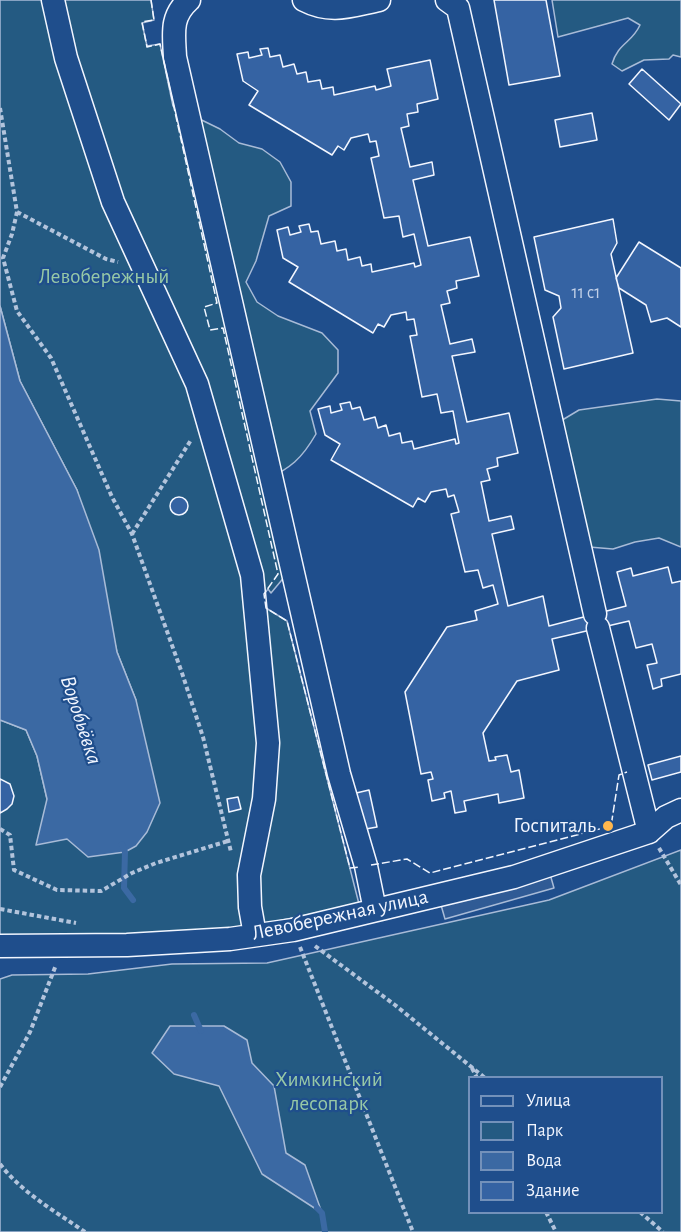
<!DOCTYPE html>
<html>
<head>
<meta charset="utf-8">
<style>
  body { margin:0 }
  #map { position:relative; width:681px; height:1232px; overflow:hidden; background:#1f4e8c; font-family:"Alegreya Sans",sans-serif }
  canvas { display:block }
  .legend { position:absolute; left:468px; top:1076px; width:195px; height:138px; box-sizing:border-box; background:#1f4e8c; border:2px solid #7391ba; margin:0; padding:8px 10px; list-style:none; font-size:18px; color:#f2f6ff }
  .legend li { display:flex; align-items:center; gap:12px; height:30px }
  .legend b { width:30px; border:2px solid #7391ba }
</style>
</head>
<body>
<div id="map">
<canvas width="681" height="1232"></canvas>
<ul class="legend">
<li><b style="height:8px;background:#1f4e8c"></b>Улица</li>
<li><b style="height:16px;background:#245a82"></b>Парк</li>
<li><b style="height:16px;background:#3b69a3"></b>Вода</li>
<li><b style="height:16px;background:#3563a3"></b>Здание</li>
</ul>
</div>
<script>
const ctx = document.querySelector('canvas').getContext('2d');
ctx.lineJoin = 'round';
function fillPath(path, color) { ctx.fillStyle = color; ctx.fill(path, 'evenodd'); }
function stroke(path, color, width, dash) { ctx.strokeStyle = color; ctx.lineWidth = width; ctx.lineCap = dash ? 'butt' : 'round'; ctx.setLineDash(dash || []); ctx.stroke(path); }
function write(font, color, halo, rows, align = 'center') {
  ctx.font = font + ' "Alegreya Sans",sans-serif'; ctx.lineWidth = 4.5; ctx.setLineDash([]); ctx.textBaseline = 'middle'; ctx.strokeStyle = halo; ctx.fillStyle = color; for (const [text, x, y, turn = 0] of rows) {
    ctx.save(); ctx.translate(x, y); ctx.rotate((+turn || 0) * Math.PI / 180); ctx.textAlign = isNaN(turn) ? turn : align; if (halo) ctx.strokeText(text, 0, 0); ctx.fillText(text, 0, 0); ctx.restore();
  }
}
const green = new Path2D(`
  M0 0H151L154 20 142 23 147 46 160 44 173 106 220 129 239 143 262 149 280 162 291 182V206L269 216 256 261 246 282 257 302 278 316 322 333 338 350V373L310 411 316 434C301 460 291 467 265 481L286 575 271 593 268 589 264 594 266 608 287 621 359 904 230 931 80 938 0 935V720L26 730 37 756 47 799 136 700 117 652 77 490 20 381 0 306Z
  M552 0H681V57L673 55 669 59 644 60 622 71 612 64C618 43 632 43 640 25L628 18 558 37Z
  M657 399 681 401V547L659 538 635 542 613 549 589 547 559 422 579 410Z
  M681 850V1232H0V979L12 975 88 974 172 964 267 963 549 900ZM470 1078H662V1212H470Z`);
fillPath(green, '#245a82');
stroke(green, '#a8bbd7', 1.5);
const parking = new Path2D(`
  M550 874 554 888 445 919 441 905Z`);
fillPath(parking, '#305b95');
stroke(parking, '#a8bbd7', 1.5);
const water = new Path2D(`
  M0 306 20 381 77 490 99 550 117 652 136 700 160 803 147 832 136 846 125 852 88 857 67 839 36 845 47 799 37 756 26 730 0 720Z
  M170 1026H224L247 1040 252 1063 274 1086 286 1153 305 1165 322 1213 262 1174 219 1086 174 1074 152 1053Z`);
fillPath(water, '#3b69a3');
stroke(water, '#a8bbd7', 1.5);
stroke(new Path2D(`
  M122 844 125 852 124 888 133 900
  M194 1015 201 1031
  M317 1208 322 1213 325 1232`), '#3b69a3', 6);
const building = new Path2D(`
  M494 0H546L560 76 509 85Z
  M268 48 270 57 280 55 283 67 294 64 297 74 306 72 308 82 320 80 322 89 333 87 334 95 375 86 376 90 391 86 387 69 430 60 438 99 417 104 418 112 407 114 409 126 401 128 410 167 432 162 434 175 413 180 428 246 470 237 479 276 456 281 457 288 447 291 450 303 441 305 450 344 472 339 475 352 452 356 467 422 509 413 518 453 497 458 498 466 487 469 490 480 481 482 489 521 511 516 514 529 492 534 508 606 543 596 549 626 626 606 617 572 631 568 633 576 668 567 672 583 681 581V674L661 679 662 686 653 689 647 665 657 663 652 644 636 648 629 621 552 639 559 670 517 681 483 733 489 761 496 760 495 757 507 755 511 772 519 770 524 798 499 803 498 794 464 801 466 811 455 813 451 791 444 793 445 798 432 801 428 780 433 779 431 772 421 774 405 692 447 627 477 620 475 611 498 604 493 585 483 588 478 570 465 572 451 514 459 512 454 495 448 497 446 489 431 492 425 502 418 498 413 507 331 460 340 444 325 435 318 409 330 406 331 413 342 410 340 404 350 402 352 409 360 407 364 420 375 417 378 428 386 425 389 436 400 433 402 443 412 441 414 449 455 439 456 444 459 443 453 411 441 413 437 394 422 397 410 336 417 335 414 319 407 320 406 312 391 315 384 327 378 324 373 333 289 282 298 267 283 258 277 230 288 227 290 235 301 232 299 226 309 224 311 232 318 231 321 244 335 241 337 251 346 249 348 260 360 257 362 266 371 264 372 272 414 263 415 267 421 265 414 234 403 237 399 216 384 218 371 158 379 156 376 141 370 142 368 134 351 138 344 150 338 146 332 155 249 105 258 91 243 81 237 54 248 52 249 58 262 55 260 49Z
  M642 69 681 104 669 120 629 84Z
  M592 113 597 140 560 147 555 120Z
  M613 219 617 243 611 254 633 353 564 369 553 317 561 308 559 296 545 290 534 237Z
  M639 242 681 268V327L667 318 651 322 646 305 619 288 616 278Z
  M170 506a9 9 0 1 1 18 0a9 9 0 1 1-18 0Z
  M681 756V772L652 780 648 765Z
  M0 779 10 784 14 796 12 804 7 809 0 813Z
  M369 790 377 827 360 830 352 794Z
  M238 797 241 809 229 812 227 799Z`);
fillPath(building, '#3563a3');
stroke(building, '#f2f6ff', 1.5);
const minor = new Path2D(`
  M53 0 66 58 113 202 197 384 252 575 268 743 264 799 249 875 250 907 255 935
  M189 0C170 17 174 34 175 57L339 774 366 866 375 910
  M304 0C331 14 350 6 379 0
  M447 0 458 8 595 614
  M598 628 649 832
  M0 946 127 945 230 939 293 930 514 877 649 832 666 817 681 810`);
stroke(minor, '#f2f6ff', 25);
stroke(new Path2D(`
  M0 108 17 212 12 234 3 258 17 311 51 358 112 497 132 534 182 673 203 737 231 852
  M17 212 106 259 118 262
  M132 534 191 440
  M0 829 10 835 14 870 57 890 101 891 132 873 156 863 228 841
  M659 848 681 885
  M0 909 76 923
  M315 946 395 1005 485 1078
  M300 947 413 1232
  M472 1068 477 1078
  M0 1087 30 1032 56 965
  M0 1164C22 1193 55 1211 85 1232
  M546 1212 556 1232
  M640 1212 663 1232`), '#b3c4dc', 4, [4.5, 3]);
stroke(minor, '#1f4e8c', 22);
stroke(new Path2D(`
  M151 0 154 20 142 22 147 47 160 44 217 303 204 307 210 330 223 328 278 574 264 594 266 608 287 621 350 868 360 867
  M371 865 407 859 430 873 611 826 619 775 627 772`), '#f2f6ff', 1.5, [8, 3]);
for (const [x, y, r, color] of [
  [608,826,6,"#ffb74d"]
]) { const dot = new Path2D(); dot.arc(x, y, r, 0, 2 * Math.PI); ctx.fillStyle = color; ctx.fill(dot); stroke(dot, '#1f4e8c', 2); }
write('18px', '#c3d1e8', null, [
  ["11 с1",586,293]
]);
write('21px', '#97c8a6', '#1f4e8c', [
  ["Левобережный",104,277],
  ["Химкинский",329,1080],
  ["лесопарк",329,1104]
]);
write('21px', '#f2f6ff', '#1f4e8c', [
  ["Госпиталь",596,826]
], 'right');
write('21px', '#f2f6ff', '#1f4e8c', [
  ["Левобережная улица",340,915,-12]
]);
write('italic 22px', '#f2f6ff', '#1f4e8c', [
  ["Воробьёвка",81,720,72]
]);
</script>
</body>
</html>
